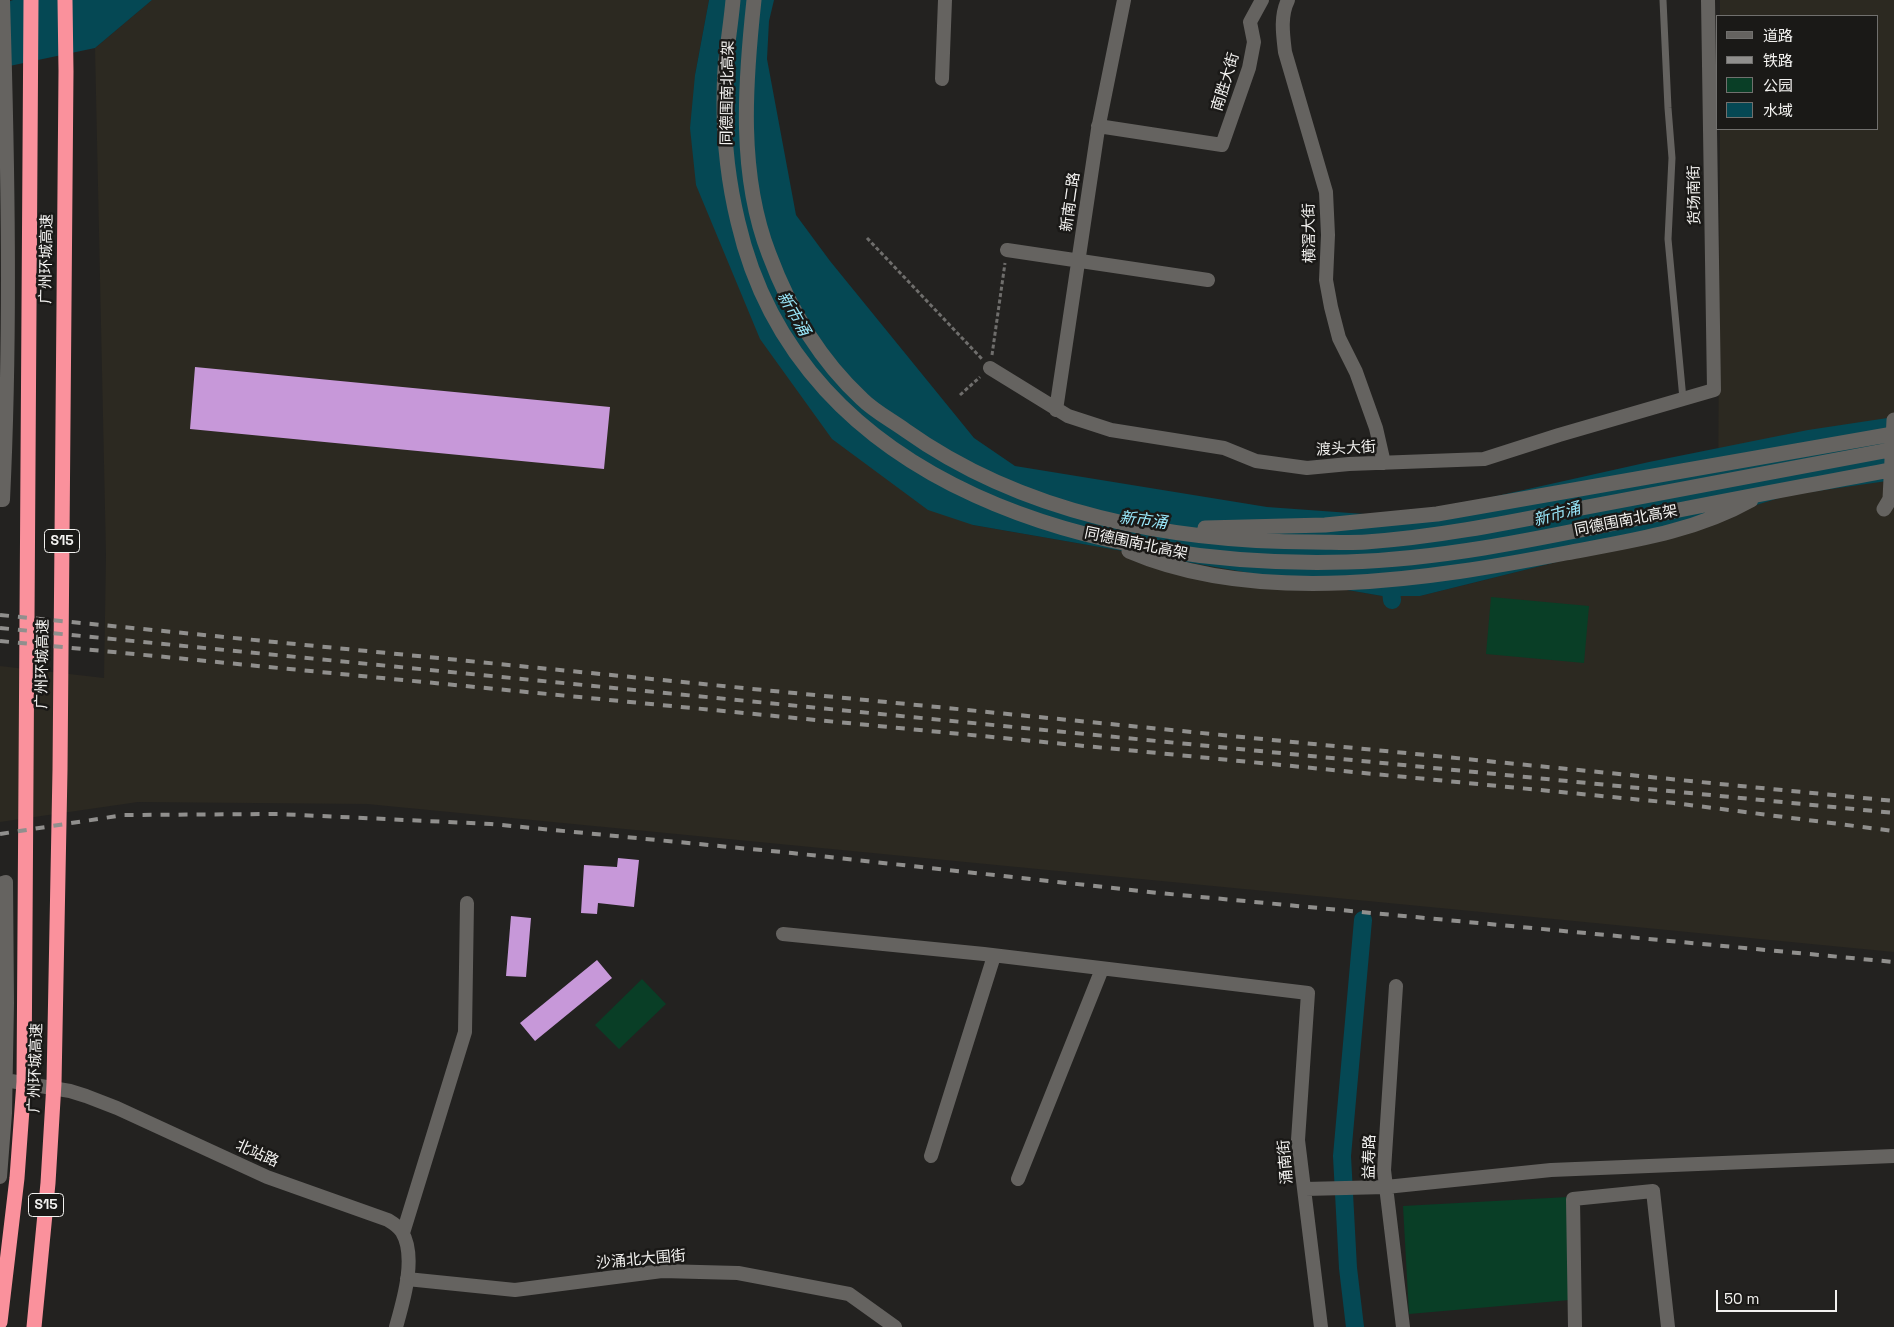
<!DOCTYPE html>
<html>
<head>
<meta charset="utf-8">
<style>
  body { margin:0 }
  #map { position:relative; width:1894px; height:1327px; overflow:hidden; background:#232220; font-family:"Space Grotesk","Noto Sans SC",sans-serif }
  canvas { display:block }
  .legend { position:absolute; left:1716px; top:15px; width:162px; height:115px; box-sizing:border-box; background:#1a1917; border:1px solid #71706e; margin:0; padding:6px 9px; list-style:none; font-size:15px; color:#f3f2f0 }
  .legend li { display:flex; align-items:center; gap:10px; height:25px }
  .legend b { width:25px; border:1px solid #71706e }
  .scale { position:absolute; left:1716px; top:1290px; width:121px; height:22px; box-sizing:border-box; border:2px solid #f3f2f0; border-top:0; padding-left:6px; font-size:15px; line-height:18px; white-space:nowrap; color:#f3f2f0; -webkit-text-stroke:4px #1a1917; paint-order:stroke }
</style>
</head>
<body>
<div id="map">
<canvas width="1894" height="1327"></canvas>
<ul class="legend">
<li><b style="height:6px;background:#656360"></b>道路</li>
<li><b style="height:6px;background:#908f8d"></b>铁路</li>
<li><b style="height:14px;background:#093e26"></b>公园</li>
<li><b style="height:14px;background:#054854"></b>水域</li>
</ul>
<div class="scale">50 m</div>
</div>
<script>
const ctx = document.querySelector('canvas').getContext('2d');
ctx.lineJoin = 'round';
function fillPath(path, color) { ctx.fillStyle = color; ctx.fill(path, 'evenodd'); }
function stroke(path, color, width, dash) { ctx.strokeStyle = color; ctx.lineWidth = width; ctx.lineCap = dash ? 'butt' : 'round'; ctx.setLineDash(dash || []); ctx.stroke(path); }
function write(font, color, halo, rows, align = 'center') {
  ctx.font = font + ' "Space Grotesk","Noto Sans SC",sans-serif'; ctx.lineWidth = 5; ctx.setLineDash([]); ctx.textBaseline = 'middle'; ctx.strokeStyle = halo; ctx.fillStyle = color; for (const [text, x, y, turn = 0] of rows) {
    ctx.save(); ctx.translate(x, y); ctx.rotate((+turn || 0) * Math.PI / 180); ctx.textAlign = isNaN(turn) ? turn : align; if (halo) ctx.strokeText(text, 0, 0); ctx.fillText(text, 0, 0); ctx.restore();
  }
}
fillPath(new Path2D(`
  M152 0H709L695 75 973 525 1382 596H1420L1621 546 1718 516 1720 129H1878V16H1720V0H1894V952L367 804 138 802 0 822V666L104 678 106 555 95 48Z`), '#2c2921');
fillPath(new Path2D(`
  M1491 597 1589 606 1584 663 1486 654Z
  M642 979 666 1004 619 1049 595 1025Z
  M1568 1197 1570 1300 1409 1314 1403 1206Z`), '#093e26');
fillPath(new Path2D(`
  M13 0H152L95 48 0 68V5Z
  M709 0H774L769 21 767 59 796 215 830 261 974 438 1015 466 1267 507 1392 516 1479 500 1649 462 1808 430 1894 417V480L1789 495 1621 546 1420 596H1382L973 525 928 510 832 439 760 339 696 185 690 128 695 75Z`), '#054854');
stroke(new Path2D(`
  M1389 572 1392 600
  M1355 1327 1348 1268 1342 1156 1363 920`), '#054854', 18);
fillPath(new Path2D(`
  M195 367 610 407 604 469 190 429Z
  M618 858 639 860 634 907 598 903 597 914 581 913 584 865 617 867Z
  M511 916 531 918 526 977 506 976Z
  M597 960 612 978 535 1041 520 1023Z`), '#c798d9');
stroke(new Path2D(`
  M867 238 982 359
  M992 355 1005 263
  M960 395 980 377`), '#6f6e6c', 3, [4, 2.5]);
stroke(new Path2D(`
  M1663 0 1668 108 1672 158 1668 239 1683 399`), '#656360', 7);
stroke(new Path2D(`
  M1288 0C1280 16 1283 35 1285 52L1326 192 1328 235 1326 280 1331 307 1339 338 1356 372 1376 428 1384 463
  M942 79 945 0
  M1098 126 1222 145 1249 68 1254 42 1250 22 1262 0
  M1007 250 1208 280
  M990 368 1068 416 1111 430 1224 448 1256 461 1307 468 1349 464 1484 459 1559 435 1714 390 1708 0
  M1056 410 1098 129 1124 0
  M0 500H3C11 334 8 166 3 0
  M0 884 6 882 7 1003 5 1113 0 1177
  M783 934 984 954 1308 993 1298 1140 1321 1327
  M1396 986 1384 1170 1403 1327
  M5 1080 70 1091 86 1096 117 1108 267 1177 388 1220C393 1223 399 1227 402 1232 417 1257 403 1302 396 1327
  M931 1156 994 956
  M1018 1179 1102 969
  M1305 1189 1386 1187 1551 1170 1894 1156
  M403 1233 465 1032 467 903
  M407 1279 515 1290 662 1271 738 1273 849 1294 895 1327
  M1575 1327 1573 1199 1653 1191 1668 1327`), '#656360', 14);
stroke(new Path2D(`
  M733 0C731 23 727 46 725 69 722 120 726 173 738 222 800 491 1106 569 1347 562 1447 559 1546 537 1644 517 1727 500 1811 485 1894 469
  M754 0C745 83 738 174 769 254 789 308 820 360 862 399 874 411 891 420 905 430 1023 514 1171 542 1313 542 1331 542 1348 543 1366 542 1439 537 1511 522 1582 508 1686 489 1790 468 1894 449
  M1884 509 1890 499 1894 420
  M1205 528 1325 525 1437 514 1893 434
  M1129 551C1259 607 1431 579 1566 553 1630 541 1694 532 1751 500`), '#656360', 15);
stroke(new Path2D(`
  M0 1322 17 1178 24 1082 31 0
  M34 1327 48 1183 54 1083 60 770 66 71 65 0`), '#fa919c', 15);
stroke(new Path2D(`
  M0 615 1894 801
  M0 628 1894 813
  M0 641 1674 803 1894 831
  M0 834 124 815 278 814 491 824 792 853 1159 893 1894 962`), '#908f8d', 4, [9, 9]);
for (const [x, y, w] of [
  [62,541,35],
  [46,1205,35]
]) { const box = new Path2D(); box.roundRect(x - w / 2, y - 11.5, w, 23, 4); ctx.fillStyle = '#1a1917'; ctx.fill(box); stroke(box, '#f3f2f0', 1); }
write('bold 14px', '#f3f2f0', null, [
  ["S15",62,541],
  ["S15",46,1205]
]);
write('15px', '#f3f2f0', '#1a1917', [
  ["南胜大街",1226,82,-73],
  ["同德围南北高架",728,93,-89],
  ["货场南街",1695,195,-91],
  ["新南二路",1071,202,-82],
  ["横滘大街",1310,233,-91],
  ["广州环城高速",47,259,-89],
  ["渡头大街",1346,449,-3],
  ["同德围南北高架",1626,521,-11],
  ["同德围南北高架",1136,544,12],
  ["广州环城高速",43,664,-89],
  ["广州环城高速",36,1068,-88],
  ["北站路",257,1154,24],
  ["益寿路",1370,1157,-89],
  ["涌南街",1286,1162,-95],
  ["沙涌北大围街",641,1260,-5]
]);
write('italic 16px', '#99e7fa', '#1a1917', [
  ["新市涌",793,314,60],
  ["新市涌",1557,515,-16],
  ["新市涌",1143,521,7]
]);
</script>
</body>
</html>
